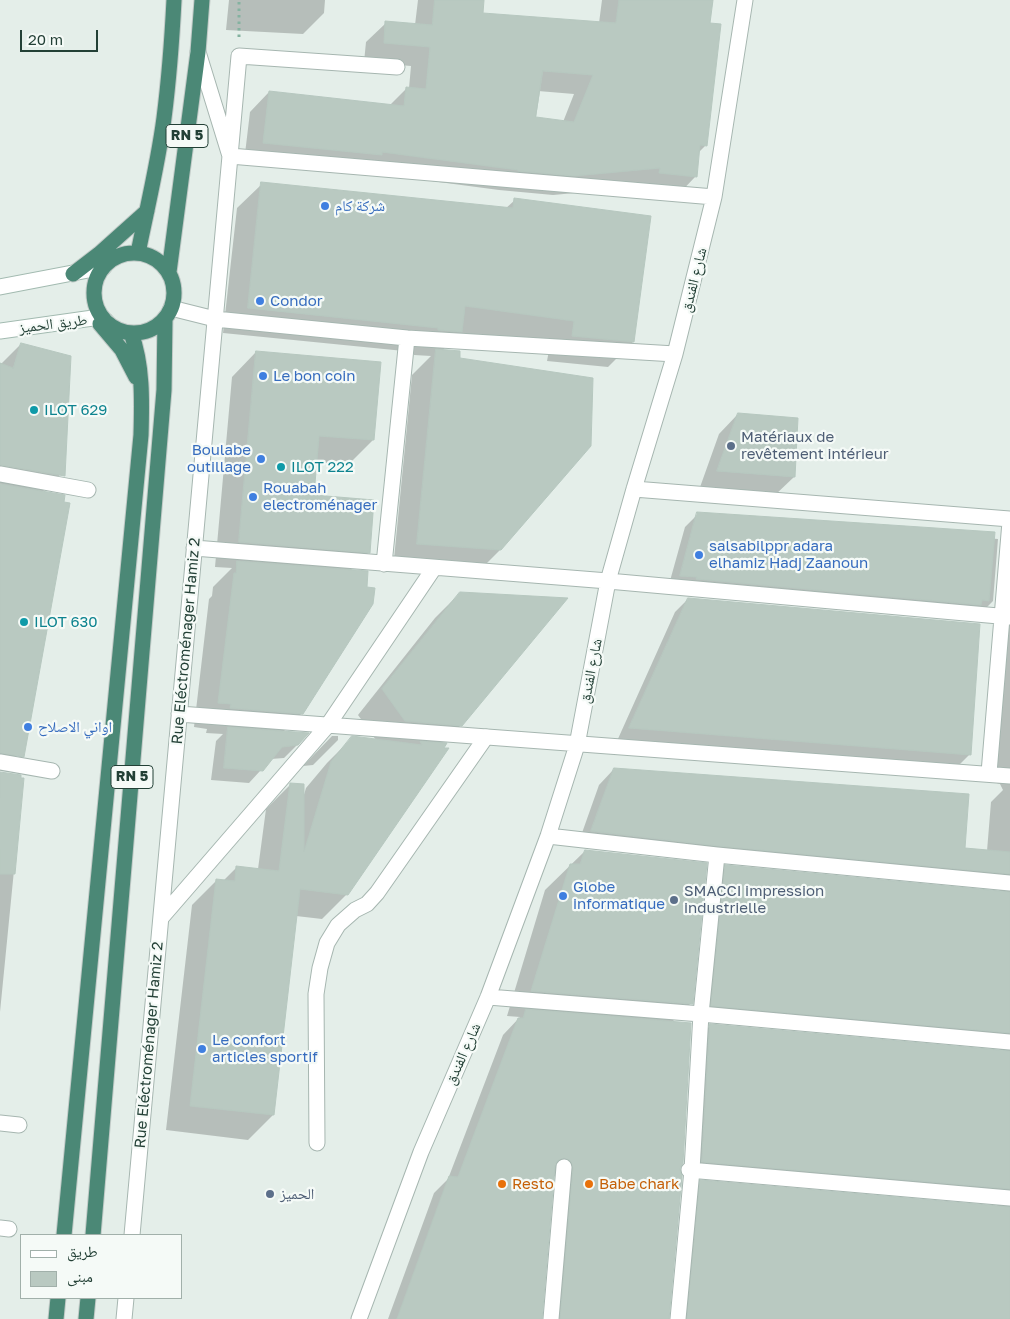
<!DOCTYPE html>
<html>
<head>
<meta charset="utf-8">
<style>
  body { margin:0 }
  #map { position:relative; width:1010px; height:1319px; overflow:hidden; background:#e4eee9; font-family:"Golos Text","Noto Naskh Arabic",sans-serif }
  canvas { display:block }
  .legend { position:absolute; left:20px; top:1234px; width:162px; height:65px; box-sizing:border-box; background:#f5faf7; border:1px solid #a1b0aa; margin:0; padding:6px 9px; list-style:none; font-size:15px; color:#234036 }
  .legend li { display:flex; align-items:center; gap:10px; height:25px }
  .legend b { width:25px; border:1px solid #a1b0aa }
  .scale { position:absolute; left:20px; top:30px; width:78px; height:22px; box-sizing:border-box; border:2px solid #234036; border-top:0; padding-left:6px; font-size:15px; line-height:18px; white-space:nowrap; color:#234036; -webkit-text-stroke:4px #f5faf7; paint-order:stroke }
</style>
</head>
<body>
<div id="map">
<canvas width="1010" height="1319"></canvas>
<ul class="legend">
<li><b style="height:6px;background:#fff"></b>طريق</li>
<li><b style="height:14px;background:#b9c9c1"></b>مبنى</li>
</ul>
<div class="scale">20 m</div>
</div>
<script>
const ctx = document.querySelector('canvas').getContext('2d');
ctx.lineJoin = 'round';
function fillPath(path, color) { ctx.fillStyle = color; ctx.fill(path, 'evenodd'); }
function stroke(path, color, width, dash) { ctx.strokeStyle = color; ctx.lineWidth = width; ctx.lineCap = dash ? 'butt' : 'round'; ctx.setLineDash(dash || []); ctx.stroke(path); }
function write(font, color, halo, rows, align = 'center') {
  ctx.font = font + ' "Golos Text","Noto Naskh Arabic",sans-serif'; ctx.lineWidth = 4.5; ctx.setLineDash([]); ctx.textBaseline = 'middle'; ctx.strokeStyle = halo; ctx.fillStyle = color; for (const [text, x, y, turn = 0] of rows) {
    ctx.save(); ctx.translate(x, y); ctx.rotate((+turn || 0) * Math.PI / 180); ctx.textAlign = isNaN(turn) ? turn : align; if (halo) ctx.strokeText(text, 0, 0); ctx.fillText(text, 0, 0); ctx.restore();
  }
}
fillPath(new Path2D(`
  M229 0H325L324 13 303 34 226 30Z
  M418 0H483L482 14 599 23 602 0H712L709 24 705 146 698 153 695 177 676 197 641 187 553 195 499 190 363 172 244 162 250 112 269 92 390 105 407 88H409L411 66 364 62 366 42 386 23 415 25ZM538 91 574 94 563 122 534 118Z
  M262 184 505 209 515 200 633 342 608 367 547 361 550 345 459 333 442 351 458 359 501 549 475 575 393 569 412 375 431 356 414 355V352L223 333 237 208Z
  M21 344 65 470 40 494 0 484V365Z
  M256 352 373 440 348 465 316 462 313 496 369 552 350 571 302 713 283 732 297 745 284 758 271 759 249 783 211 780 216 741 223 734 206 733 207 729 194 727 209 599 212 596 213 587 232 568 215 567 232 377Z
  M738 414 794 477 774 496 699 490 719 434Z
  M0 490 25 745 0 770Z
  M698 514 998 539 993 601 980 614 668 588 685 527Z
  M1010 549V1319H674L685 1197 701 1182 1001 1208 995 1204 687 1177 695 1041 710 1026 1004 1051 995 1048 696 1021 710 882 726 867 1004 892 995 889 577 847 599 785 614 769 964 849 987 851 991 802 1003 790 1000 784 993 782Z
  M460 593 461 725 441 744 347 894 322 919 296 916 273 1115 248 1140 166 1130 192 905 217 880 223 881 237 867 258 869 266 809 291 784 303 798 306 788 327 763 352 738 376 740 358 715 435 618Z
  M688 599 970 754 957 767 617 741 675 612Z
  M332 736H338V740L313 765 303 766Z
  M0 777 23 779 0 1012Z
  M585 851 691 1003 672 1022 678 1169 668 1319H547L557 1178 553 1175 541 1319H388L434 1193 448 1179 503 1035 520 1017 507 1016 545 890Z`), '#0003');
const building = new Path2D(`
  M435 0H484L483 13 616 23 619 0H713L710 23 721 24 707 146 700 145 697 177 659 173 660 168 574 176 518 171V170L382 152V155L263 143 269 91 404 106 406 87 426 89 430 47 384 43 385 21 432 25ZM543 71 593 75 574 122 536 117Z
  M261 182 513 208 514 198 651 216 634 342 572 336 574 321 465 306 462 332 438 330V328L248 308Z
  M21 343 71 356 65 476 0 465V363L13 368Z
  M436 349 460 351V358L593 378 591 446 501 550 417 544Z
  M256 351 381 362 374 440 319 436 314 495 374 500 370 553 239 542Z
  M738 413 798 418 795 477 717 471Z
  M0 484 65 495 64 502 70 503 24 757 0 753Z
  M697 512 995 532 989 601 982 600 981 605 696 579 697 577 680 576Z
  M237 561 368 571 367 587 375 588 373 604 303 714 230 708 231 704 218 703 234 573H236Z
  M460 592 568 598 462 726 405 721 382 689Z
  M688 598 980 624 971 755 629 728Z
  M228 727 309 733 298 745 282 747 263 771 224 768Z
  M352 736 422 745 420 741 447 743 444 748H449L348 895 300 889 274 1115 190 1106 216 879 235 881 236 866 279 871 290 783 304 784V852L331 762Z
  M614 768 969 794 965 848 1010 852V874L718 846 591 831Z
  M0 772 21 775V778H24L15 874H0Z
  M585 850 707 863 693 1004 531 991 570 864H580Z
  M725 865 1010 892V1033L711 1006Z
  M526 1009 691 1023 683 1163 680 1169 682 1176 669 1319H560L573 1168 570 1160 564 1158 557 1161 555 1166 542 1319H397L449 1176 458 1177 518 1018H523Z
  M710 1024 1010 1051V1189L702 1162Z
  M700 1180 1010 1207V1319H687Z`);
fillPath(building, '#b9c9c1');
stroke(building, '#b6c7bf', 1);
const service = new Path2D(`
  M317 1143 316 994 320 968 327 943 338 925 355 910 367 904 377 893 486 737`);
const minor = new Path2D(`
  M397 67 239 56 230 156 714 197
  M171 308 215 319 407 338 675 354
  M0 474 88 490
  M634 489 1010 519
  M194 548 608 581 1010 617
  M384 564 407 338
  M179 714 1010 776
  M0 762 52 771
  M989 773 1010 522
  M548 836 717 855 1010 883
  M161 918 328 725 434 568
  M488 997 701 1014 1010 1042
  M0 1123 19 1125
  M689 1170 1010 1198
  M0 1228 9 1229
  M132 1235 230 156 198 52
  M124 1319 126 1298
  M359 1319 421 1152 488 997 548 836 577 745 608 581 634 489 675 354 714 197 745 0
  M551 1319 564 1167
  M678 1319 692 1170 701 1014 717 855`);
const secondary = new Path2D(`
  M0 287 104 267
  M0 331 93 318 106 321`);
const trunk = new Path2D(`
  M138 253C147 208 158 164 164 118 169 79 172 39 174 0
  M94 293a40 40 0 1 1 80 0a40 40 0 1 1-80 0Z
  M169 272 198 52 202 0
  M73 274 99 254 147 211
  M100 324 122 350 136 377
  M64 1235 141 435C142 401 143 365 131 333
  M93 1235 164 390 165 319
  M56 1319 58 1298
  M86 1319 88 1298`);
stroke(service, '#a6b6b0', 17);
stroke(minor, '#a6b6b0', 17);
stroke(secondary, '#a2bab0', 17);
stroke(trunk, '#c1cac7', 17);
stroke(new Path2D(`
  M239 37V0`), '#84b2a0', 3, [2.5, 4]);
stroke(service, '#fff', 15);
stroke(minor, '#fff', 15);
stroke(secondary, '#fff', 15);
stroke(trunk, '#4b8876', 15);
for (const [x, y, r, color] of [
  [325,206,5,"#3f7fe0"],
  [260,301,5,"#3f7fe0"],
  [263,376,5,"#3f7fe0"],
  [34,410,5,"#0f9aa8"],
  [731,446,5,"#5c6f8a"],
  [261,459,5,"#3f7fe0"],
  [281,467,5,"#0f9aa8"],
  [253,497,5,"#3f7fe0"],
  [699,555,5,"#3f7fe0"],
  [24,622,5,"#0f9aa8"],
  [28,727,5,"#3f7fe0"],
  [563,896,5,"#3f7fe0"],
  [674,900,5,"#5c6f8a"],
  [202,1049,5,"#3f7fe0"],
  [502,1184,5,"#e8710a"],
  [589,1184,5,"#e8710a"],
  [270,1194,5,"#5c6f8a"]
]) { const dot = new Path2D(); dot.arc(x, y, r, 0, 2 * Math.PI); ctx.fillStyle = color; ctx.fill(dot); stroke(dot, '#f5faf7', 2); }
for (const [x, y, w] of [
  [187,136,42],
  [132,777,42]
]) { const box = new Path2D(); box.roundRect(x - w / 2, y - 11.5, w, 23, 4); ctx.fillStyle = '#f5faf7'; ctx.fill(box); stroke(box, '#234036', 1); }
write('bold 14px', '#234036', null, [
  ["RN 5",187,136],
  ["RN 5",132,777]
]);
write('15px', '#366cbe', '#f5faf7', [
  ["شركة كام",335,206],
  ["Condor",270,301],
  ["Le bon coin",273,376],
  ["Boulabe",251,450,"right"],
  ["outillage",251,467,"right"],
  ["Rouabah",263,488],
  ["electroménager",263,505],
  ["salsabilppr adara",709,546],
  ["elhamiz Hadj Zaanoun",709,563],
  ["اواني الاصلاح",38,727],
  ["Globe",573,887],
  ["informatique",573,904],
  ["Le confort",212,1040],
  ["articles sportif",212,1057]
], 'left');
write('15px', '#234036', '#f5faf7', [
  ["شارع الفندق",694,280,-76],
  ["طريق الحميز",53,324,-7],
  ["Rue Eléctroménager Hamiz 2",186,641,-85],
  ["شارع الفندق",591,671,-79],
  ["Rue Eléctroménager Hamiz 2",149,1045,-85],
  ["شارع الفندق",463,1054,-66]
]);
write('15px', '#0d838f', '#f5faf7', [
  ["ILOT 629",44,410],
  ["ILOT 222",291,467],
  ["ILOT 630",34,622]
], 'left');
write('15px', '#4e5e75', '#f5faf7', [
  ["Matériaux de",741,437],
  ["revêtement intérieur",741,454],
  ["SMACCI impression",684,891],
  ["industrielle",684,908],
  ["الحميز",280,1194]
], 'left');
write('15px', '#c56008', '#f5faf7', [
  ["Resto",512,1184],
  ["Babe chark",599,1184]
], 'left');
</script>
</body>
</html>
